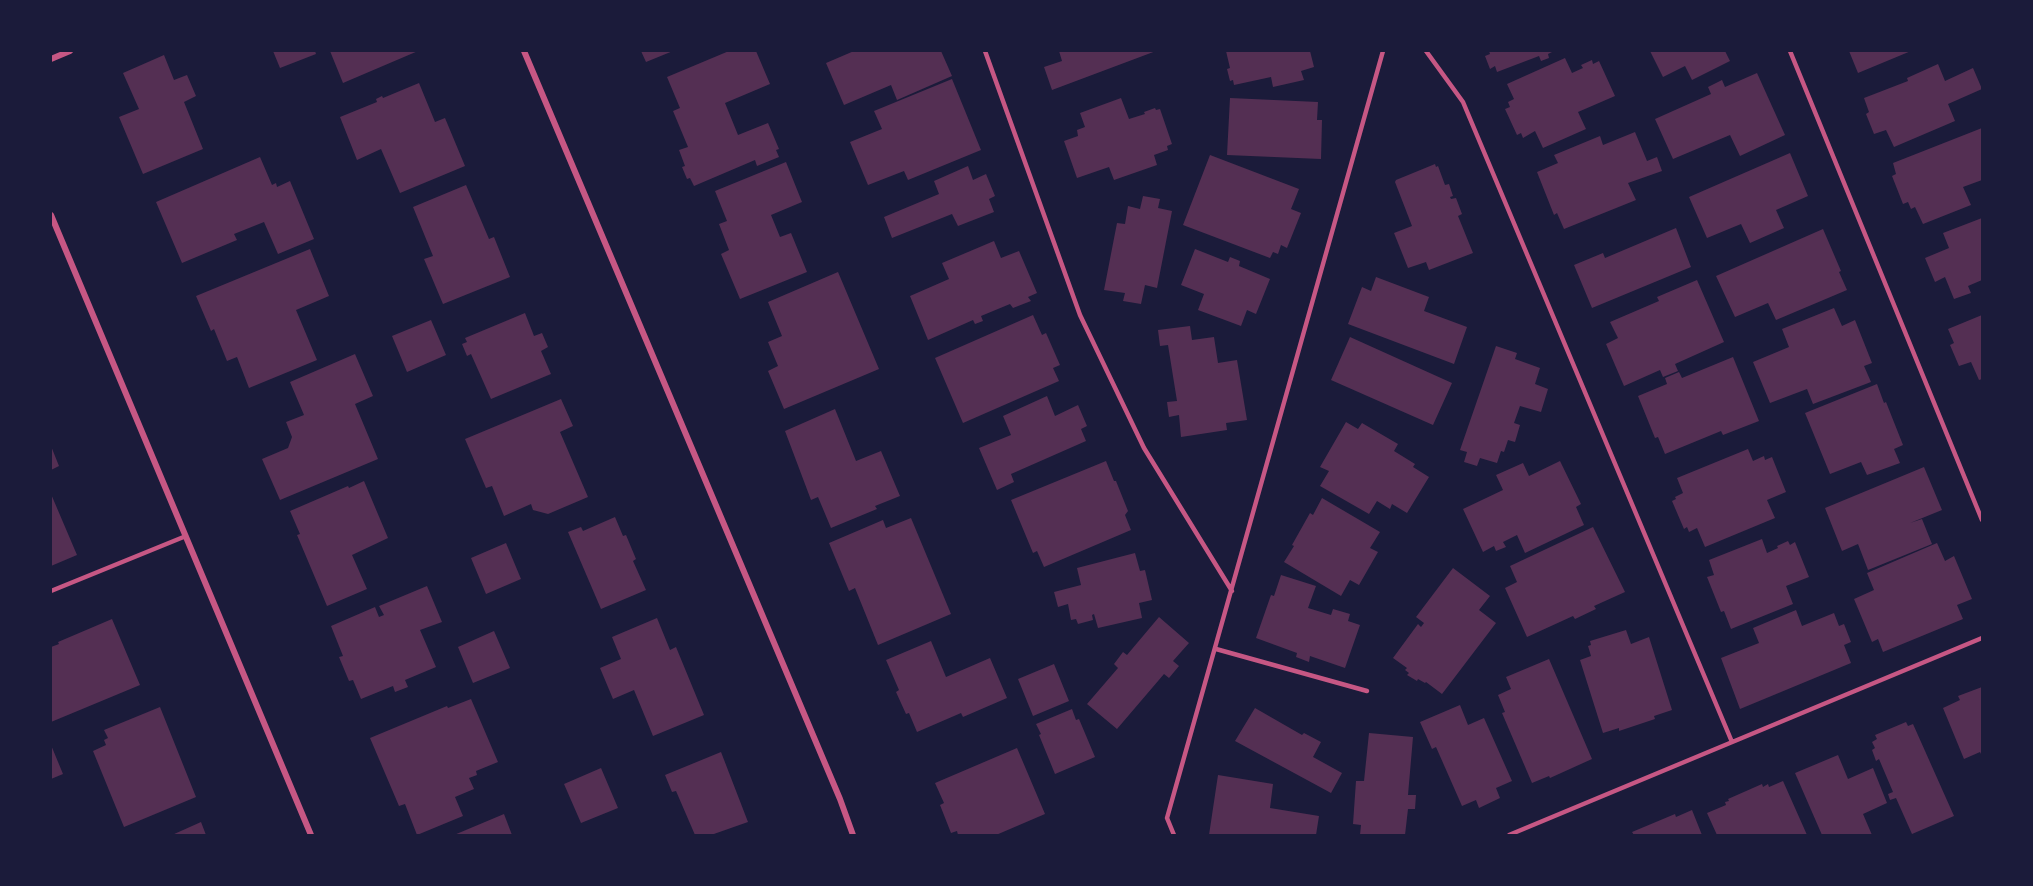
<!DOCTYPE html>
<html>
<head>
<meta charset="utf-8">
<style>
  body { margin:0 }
  #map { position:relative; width:2033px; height:886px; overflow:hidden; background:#1b1b3a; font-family:"PT Sans Narrow",sans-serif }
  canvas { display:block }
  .frame { position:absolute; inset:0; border:52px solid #1b1b3a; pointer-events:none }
</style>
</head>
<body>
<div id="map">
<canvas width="2033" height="886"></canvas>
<div class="frame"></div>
</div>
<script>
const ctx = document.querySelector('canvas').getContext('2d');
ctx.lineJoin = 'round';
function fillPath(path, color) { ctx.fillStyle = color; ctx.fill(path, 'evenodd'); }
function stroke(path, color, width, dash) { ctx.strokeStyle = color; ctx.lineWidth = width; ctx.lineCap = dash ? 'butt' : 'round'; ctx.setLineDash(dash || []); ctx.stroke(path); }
fillPath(new Path2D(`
  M273 51H315L316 54 280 68Z
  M330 51H418L343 83Z
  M641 51H673L646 62Z
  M729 51H756L770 84 725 103 738 135 768 123 779 149 776 150 779 157 757 166 755 160 694 186 690 178 687 179 682 167 685 166 679 150 688 147 673 111 680 108 667 77Z
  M854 51H941L952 76 897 100 891 85 844 105 826 63Z
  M1059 51H1156L1052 90 1044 67 1062 61Z
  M1226 51H1310L1314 67 1301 71 1304 80 1273 87 1271 77 1234 85 1233 80 1230 81 1227 69 1230 68Z
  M1489 51H1554L1548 54 1549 58 1541 61 1539 56 1497 72 1495 66 1490 69 1485 56 1490 54Z
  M1650 51H1725L1730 61 1692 80 1685 66 1663 77Z
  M1849 51H1911L1858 73Z
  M164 55 174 80 187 75 196 96 184 102 203 149 143 174 119 117 139 109 123 73Z
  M1565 58 1572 73 1583 68 1581 65 1592 60 1593 64 1599 61 1615 96 1578 112 1586 129 1543 148 1535 131 1523 138 1521 133 1517 135 1505 109 1510 107 1508 102 1514 99 1507 84Z
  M1938 64 1945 81 1973 68 1982 89 1948 104 1955 121 1894 147 1886 130 1874 134 1866 114 1869 112 1864 98 1908 81 1907 78Z
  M1757 73 1785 135 1740 156 1730 135 1673 159 1655 119 1711 94 1708 87 1722 80 1725 87Z
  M952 79 981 150 908 180 904 171 868 185 850 142 882 129 874 111Z
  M419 83 435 122 445 118 465 166 400 193 381 149 357 160 340 117 377 102 376 99 382 96 383 98Z
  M1121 98 1129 119 1145 114 1144 112 1155 108 1156 110 1160 109 1172 144 1167 146 1168 150 1154 155 1157 165 1114 180 1109 167 1077 178 1064 141 1078 136 1077 130 1085 127 1080 113Z
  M1230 98 1318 102 1317 120H1322L1321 159 1227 155Z
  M1982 128V180L1963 187 1971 205 1923 224 1915 207 1911 209 1908 202 1903 204 1892 176 1896 174 1893 163Z
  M1635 132 1647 161 1657 157 1662 171 1628 183 1636 200 1564 229 1557 213 1554 215 1537 172 1558 163 1554 155 1600 136 1603 145Z
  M1790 153 1808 196 1776 210 1784 228 1750 243 1741 224 1707 238 1689 197Z
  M1210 155 1299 189 1291 209 1301 213 1287 248 1281 245 1278 254 1273 252 1270 258 1183 225Z
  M260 157 272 185 276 183 277 187 290 181 314 239 278 254 264 222 234 234 237 240 182 263 156 202Z
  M786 162 802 202 771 215 780 237 791 233 807 272 740 299 721 254 729 250 719 224 727 221 715 191Z
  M1435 164 1436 167 1438 166 1445 185 1449 184 1453 196 1450 197 1451 199 1456 198 1462 214 1458 216 1473 253 1429 270 1426 262 1408 268 1394 233 1412 226 1395 182 1396 180Z
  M968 166 973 180 986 174 995 196 989 199 994 212 958 226 952 214 892 238 884 217 939 194 934 181Z
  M466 185 489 239 494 237 510 277 443 304 424 259 433 256 413 207Z
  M1143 196 1160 199 1158 208 1172 211 1157 288 1145 285 1141 304 1123 301 1125 293 1104 290 1117 223 1125 224 1128 206 1140 209Z
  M1982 218V280L1968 286 1971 293 1954 299 1945 277 1935 282 1925 258 1949 248 1943 233Z
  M1676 228 1691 267 1592 308 1574 265 1603 253 1605 258Z
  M1823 229 1841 271 1839 272 1847 290 1776 320 1768 303 1735 317 1716 276Z
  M994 241 1001 258 1019 251 1037 293 1028 297 1031 301 1013 308 1010 304 981 316 983 321 975 324 973 320 928 340 910 296 949 279 942 263Z
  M310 249 329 296 296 310 317 360 249 388 237 357 227 361 214 329 211 331 196 296Z
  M1195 249 1228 262 1230 257 1240 261 1239 266 1270 279 1256 314 1247 310 1241 326 1198 310 1204 294 1181 285Z
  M838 272 879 369 784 409 768 371 778 366 768 342 782 336 768 302Z
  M1376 277 1429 297 1424 311 1467 327 1454 364 1348 324 1362 287 1371 291Z
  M1697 280 1724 342 1675 364 1678 371 1663 377 1660 370 1624 386 1606 344 1618 338 1610 322 1659 301 1657 297Z
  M1834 308 1842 326 1855 320 1872 363 1864 366 1871 382 1813 404 1807 389 1770 403 1753 362 1789 347 1782 329Z
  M525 313 534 336 542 333 548 347 541 351 551 374 491 399 471 354 467 356 462 344 467 342 465 338Z
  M1033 315 1042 335 1046 333 1060 365 1053 368 1059 381 963 423 935 358Z
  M1982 315V379L1979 380 1971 362 1959 366 1950 345 1954 343 1948 329Z
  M431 320 446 355 407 372 392 336Z
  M1190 326 1192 340 1214 337 1218 363 1237 360 1247 420 1226 423 1227 430 1181 437 1179 415 1169 417 1167 402 1177 401 1168 345 1160 346 1158 330Z
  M1350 337 1452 383 1433 425 1331 380Z
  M1496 346 1517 353 1515 359 1540 368 1535 384 1548 389 1541 412 1520 406 1514 423 1520 425 1515 442 1508 440 1504 452 1501 451 1497 463 1480 458 1477 466 1464 462 1467 452 1460 450Z
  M355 354 373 396 355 404 378 459 280 500 262 459 288 448 292 437 286 422 304 415 290 382Z
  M1733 357 1759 421 1723 435 1721 431 1665 454 1658 437 1655 438 1638 396 1667 384 1665 378 1679 372 1682 378Z
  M1877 384 1884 403 1886 402 1903 445 1894 449 1900 463 1867 475 1861 462 1830 474 1805 413Z
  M1047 396 1055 416 1078 405 1087 426 1081 429 1086 441 1011 474 1014 482 997 490 979 448 1011 435 1003 416Z
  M561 399 573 426 560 432 588 497 548 514 533 510 531 504 504 516 492 486 486 488 465 439Z
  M835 409 856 461 881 451 900 496 875 506 877 509 831 528 818 497 811 500 785 431Z
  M1346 422 1358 429 1362 423 1398 444 1394 451 1415 464 1413 467 1429 477 1407 513 1392 504 1390 509 1377 501 1369 514 1320 486 1329 471 1320 467Z
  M51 446 59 466 51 470Z
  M1748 449 1753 461 1764 456 1765 460 1772 457 1786 492 1767 500 1775 518 1705 547 1697 528 1689 532 1687 527 1684 529 1672 501 1676 499 1675 497 1683 493 1677 478Z
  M1106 461 1114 481H1116L1128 511 1125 515 1131 530 1044 567 1037 551 1033 553 1011 500Z
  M1560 461 1581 504 1576 507 1584 525 1525 553 1517 535 1503 542 1506 547 1496 551 1494 546 1483 552 1463 509 1503 490 1496 475 1523 463 1529 476Z
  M1924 467 1942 510 1910 523 1922 519 1932 544 1868 570 1858 544 1842 551 1825 508Z
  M364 481 388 538 352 555 367 589 327 606 297 535 300 534 290 511 348 486 349 488Z
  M51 494 77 555 51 566Z
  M1322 498 1380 532 1370 548 1378 552 1359 585 1350 580 1341 596 1284 562 1294 546 1292 545 1310 513 1313 515Z
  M615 517 623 536 626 535 636 559 633 561 646 590 601 609 568 532 581 527 583 531Z
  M911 518 951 614 878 645 855 588 849 591 829 543 883 520 886 528Z
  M1593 527 1625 592 1594 606 1596 609 1575 619 1573 616 1527 637 1505 588 1517 582 1510 566Z
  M1762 539 1767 553 1778 548 1777 546 1788 541 1790 545 1795 542 1809 577 1786 586 1793 604 1731 629 1724 611 1721 612 1707 577 1714 575 1709 560Z
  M506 543 521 579 486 594 471 558Z
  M1937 543 1945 561 1954 556 1972 599 1957 605 1963 619 1883 652 1878 639 1872 642 1854 599 1874 590 1867 573Z
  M1135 553 1140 571 1145 570 1152 600 1139 603 1142 618 1098 628 1094 614 1092 615 1093 620 1078 624 1076 619 1071 620 1068 604 1058 607 1054 592 1081 585 1077 568Z
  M1453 568 1490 596 1479 610 1496 623 1442 694 1426 682 1425 683 1418 679 1417 681 1407 675 1409 673 1405 670 1407 668 1393 658 1418 624 1421 627 1424 623 1416 617Z
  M1281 575 1316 586 1308 608 1331 615 1333 609 1350 614 1348 621 1360 625 1345 668 1310 656 1309 662 1296 657 1297 653 1256 638 1271 595 1274 596Z
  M427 586 442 622 420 630 436 667 405 680 408 687 395 692 393 686 361 699 353 680 349 681 339 657 343 656 331 626 375 607 379 617 384 615 379 606Z
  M1796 610 1802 626 1834 613 1839 626 1844 624 1851 642 1844 645 1851 663 1740 709 1721 658 1759 643 1753 628Z
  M1159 617 1189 643 1173 661 1179 666 1169 678 1164 674 1117 729 1087 704 1118 668 1114 664 1123 652 1127 655Z
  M657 618 670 650 676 647 704 715 653 736 634 690 613 699 600 668 621 659 612 637Z
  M112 619 140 685 51 722V647L59 644 58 642Z
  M1626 630 1631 644 1649 637 1672 710 1654 716 1655 719 1619 731V728L1603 733 1580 660 1591 656 1588 646 1591 645 1590 641Z
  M494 631 510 668 473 683 458 647Z
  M931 641 946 677 990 658 1007 698 963 717 961 713 917 732 909 713 906 714 896 692 899 690 886 660Z
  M1549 659 1592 759 1550 778 1549 776 1532 783 1502 713 1505 712 1498 695 1511 689 1506 677Z
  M1054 664 1069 701 1033 716 1018 679Z
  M1982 687V756L1980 752 1964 759 1943 708 1960 700 1958 696Z
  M471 699 498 762 476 771 477 775 469 778 474 789 455 797 463 816 417 835 405 804 399 806 370 738 447 706 448 708Z
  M1460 705 1468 725 1484 718 1512 781 1496 788 1500 798 1479 808 1476 800 1462 806 1436 747 1432 749 1420 722Z
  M160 707 196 797 124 827 93 751 106 745 104 740 108 738 104 730Z
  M1255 708 1302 735 1304 733 1321 742 1313 757 1342 773 1331 793 1235 741Z
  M1072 709 1076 720 1079 719 1095 757 1055 774 1039 735 1041 734 1036 724Z
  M1906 722 1908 726 1913 724 1954 816 1912 834 1896 798 1890 800 1888 794 1893 792 1879 759 1876 761 1872 750 1875 748 1872 742 1877 739 1875 735Z
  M1369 733 1413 737 1408 795H1416L1415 809H1408L1405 835H1360L1361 825 1353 824 1356 781H1364Z
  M51 745 63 774 51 779Z
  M1017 748 1045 814 996 835H958L957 831 951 833 940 805 944 803 935 783Z
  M721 752 748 822 711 835H695L676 791 672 792 665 775Z
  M1838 755 1848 779 1873 768 1887 803 1863 814 1872 835H1822L1795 773Z
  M601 768 618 808 581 823 564 784Z
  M1218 775 1273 784 1270 808 1319 816 1316 835H1209Z
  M1783 781 1807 835H1717L1707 813 1726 805 1725 802 1729 801 1728 799 1762 784 1763 787 1768 784 1769 787Z
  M1692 810 1702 835H1634L1632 832 1675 814 1676 817Z
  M504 814 512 835H454Z
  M201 822 206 835H172Z`), '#542f53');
stroke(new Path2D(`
  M985 51 1080 315 1144 448 1232 591
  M1426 51 1463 102 1732 742
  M1790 51 1982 520
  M51 591 186 536
  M1216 649 1367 691
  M1174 835 1167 818 1383 51
  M1509 835 1982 638`), '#c65784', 4.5);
stroke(new Path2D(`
  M524 51 840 799 853 835
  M51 59 70 51
  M51 215 311 835`), '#c65784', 6);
</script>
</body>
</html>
